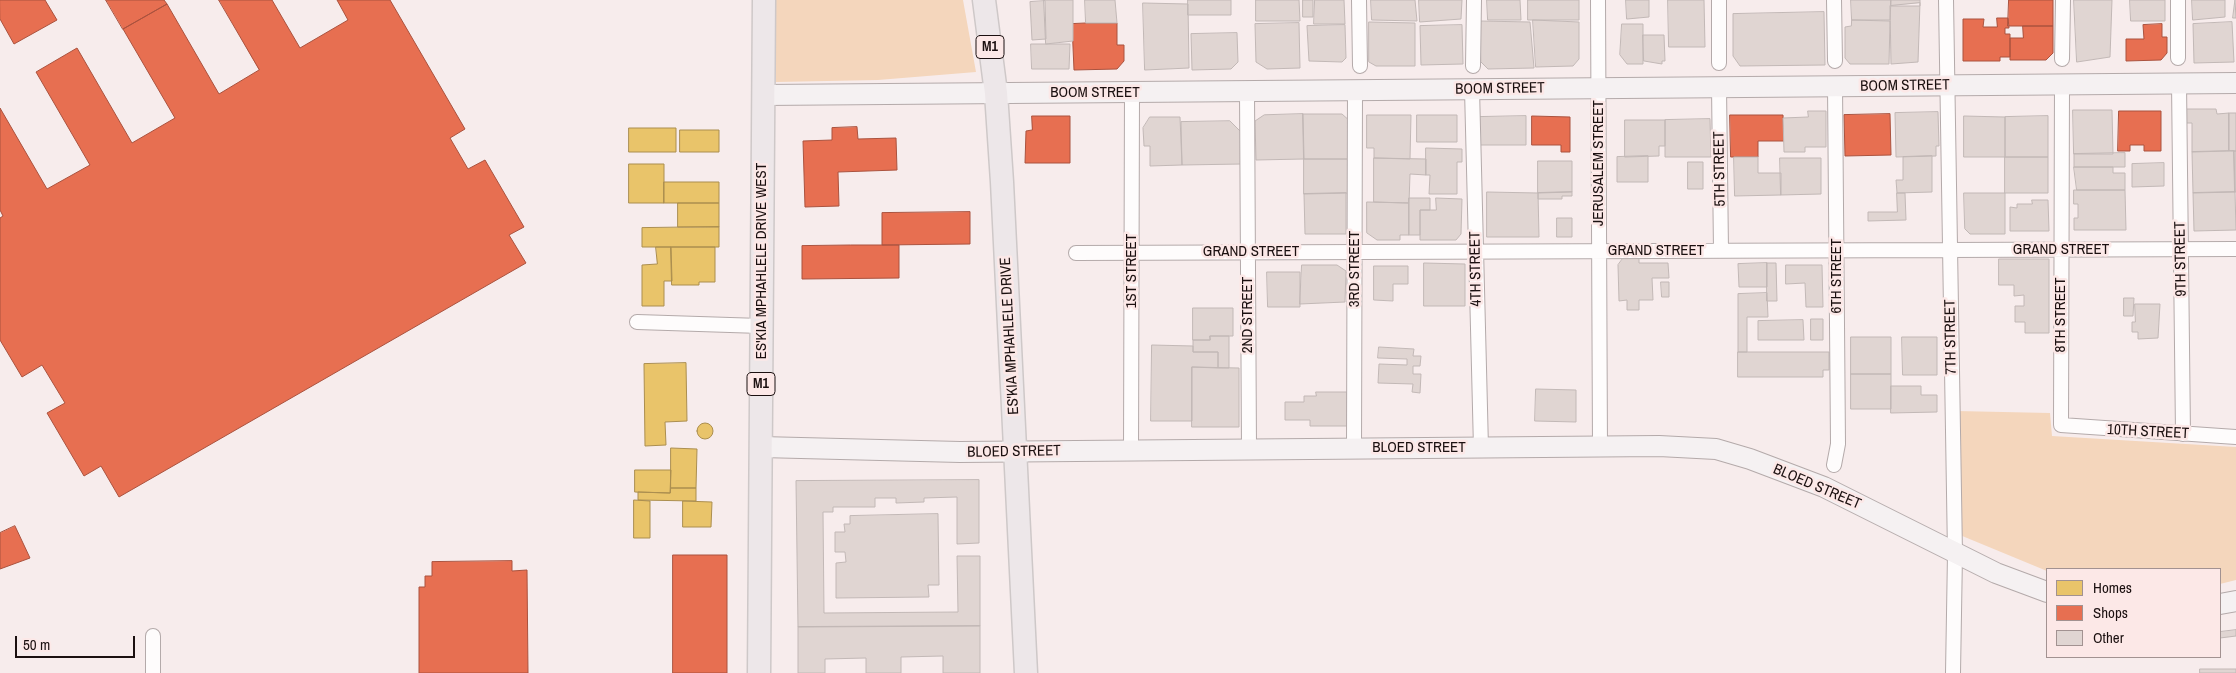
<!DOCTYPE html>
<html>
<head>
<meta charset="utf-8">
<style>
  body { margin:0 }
  #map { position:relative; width:2236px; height:673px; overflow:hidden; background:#f7ecec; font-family:"Archivo Narrow",sans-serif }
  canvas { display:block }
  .legend { position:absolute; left:2046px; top:568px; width:175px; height:90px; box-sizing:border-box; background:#fce8e7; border:1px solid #a29291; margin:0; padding:6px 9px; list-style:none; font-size:15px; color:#1b1010 }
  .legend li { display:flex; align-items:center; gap:10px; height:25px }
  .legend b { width:25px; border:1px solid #a29291 }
  .scale { position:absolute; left:15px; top:636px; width:120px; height:22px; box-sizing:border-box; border:2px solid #1b1010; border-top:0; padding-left:6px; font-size:15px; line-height:18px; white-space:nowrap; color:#1b1010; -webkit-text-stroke:4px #fce8e7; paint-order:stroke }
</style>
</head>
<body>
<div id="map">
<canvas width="2236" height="673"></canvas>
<ul class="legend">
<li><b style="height:14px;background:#e9c46a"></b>Homes</li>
<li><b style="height:14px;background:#e76f51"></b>Shops</li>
<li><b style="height:14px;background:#e0d5d2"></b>Other</li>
</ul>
<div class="scale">50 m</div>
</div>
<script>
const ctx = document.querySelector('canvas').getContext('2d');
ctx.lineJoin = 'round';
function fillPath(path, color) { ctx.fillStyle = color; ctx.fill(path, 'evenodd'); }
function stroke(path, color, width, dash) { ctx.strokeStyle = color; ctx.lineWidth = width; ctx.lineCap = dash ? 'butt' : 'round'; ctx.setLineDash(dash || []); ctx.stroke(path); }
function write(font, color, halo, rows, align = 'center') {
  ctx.font = font + ' "Archivo Narrow",sans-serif'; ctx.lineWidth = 5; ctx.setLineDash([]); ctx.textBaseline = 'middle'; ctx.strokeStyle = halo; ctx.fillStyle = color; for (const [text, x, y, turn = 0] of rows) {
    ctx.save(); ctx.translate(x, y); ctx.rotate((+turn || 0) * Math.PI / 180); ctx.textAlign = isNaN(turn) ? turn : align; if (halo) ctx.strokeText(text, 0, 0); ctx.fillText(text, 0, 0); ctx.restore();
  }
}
fillPath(new Path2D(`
  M776 0H963L976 72 878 80 776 82Z
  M1956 411 2050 413 2052 436 2236 447V580L2220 584V569L2047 571 1955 533Z`), '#f4d6bc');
const homes = new Path2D(`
  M629 128H676V152H629Z
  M680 130H719V152H680Z
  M629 164H664V203H629Z
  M664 182H719V203H664Z
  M678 203H719V227H678Z
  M719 227V247H642V228Z
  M656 247H671L672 281H664V306H642V265L657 264Z
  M671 247H715V282H699V285H672Z
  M686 363 687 421 665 422 666 445 645 446 644 364Z
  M697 431a8 8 0 1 1 16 0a8 8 0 1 1-16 0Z
  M671 448 697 449 696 488H671Z
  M635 470H671L670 493 635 492Z
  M671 488H696V501L638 500V492L670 493Z
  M634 500 650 501V538H634Z
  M683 501 712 502 711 527H683Z`);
fillPath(homes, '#e9c46a');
stroke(homes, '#ab8e4f', 1);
const shops = new Path2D(`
  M0 0H45L57 20 14 44 0 19Z
  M106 0H164L167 4 123 29Z
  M219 0H272L300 48 348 20 337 0H390L465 129 450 138 468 169 485 160 524 227 509 235 526 263 119 497 101 466 84 476 47 413 65 403 42 365 22 377 0 340V218L3 216 0 210V108L47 189 90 165 36 72 77 48 132 143 175 118 123 29 167 4 219 94 259 70Z
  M2009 0H2053V26H2008Z
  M1997 18H2008L2009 28H2005V34H2010V57H2000V61H1963V19H1984L1983 27H1997Z
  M1086 23H1117V45H1124V61L1117 69 1074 70 1072 24Z
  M2162 24V37H2167V53L2161 60 2126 61V39H2144L2143 25Z
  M2023 26H2053V53L2046 60H2010V38H2023Z
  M2119 111H2161V151H2144V145H2130V151H2118Z
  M1890 114 1891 155 1845 156 1844 115Z
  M1730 115H1783L1784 141H1758V157H1731Z
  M1032 116H1070V163H1025L1026 131 1032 130Z
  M1532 116 1570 117V152H1561V145H1532Z
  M857 127 858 139 896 138 897 170 838 172 839 206 805 207 803 141 832 140V128Z
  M970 212V244L882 245V213Z
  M851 245H899V278L802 279V246Z
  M15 526 30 558 0 569V533Z
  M673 555H727V673H673Z
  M512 561V571L527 570 528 673H419V587H425V576H432V562Z`);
fillPath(shops, '#e76f51');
stroke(shops, '#aa523e', 1);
const building = new Path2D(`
  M1044 0H1073V41L1046 44Z
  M1085 0H1115L1117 23H1086Z
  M1188 0H1231V15H1188Z
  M1256 0H1299L1300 21H1256Z
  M1303 0H1313V17H1303Z
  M1315 0H1344L1345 24H1314Z
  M1371 0H1415L1417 21 1372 20Z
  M1419 0H1462L1461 19 1420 22Z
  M1487 0H1520L1521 20H1488Z
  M1528 0H1579V20H1528Z
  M1626 0H1649V17L1627 19Z
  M1668 0H1704L1705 47H1669Z
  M1851 0H1891L1890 20H1852Z
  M1891 0H1920V6H1891Z
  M2074 0H2112L2110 57 2077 62Z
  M2130 0H2165V21H2131Z
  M2192 0H2225V17L2193 20Z
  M2235 0 2236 18H2233Z
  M1045 1 1046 39 1032 40 1030 2Z
  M1143 3 1188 4 1189 68 1145 70Z
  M1920 3 1918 62 1891 64 1890 6Z
  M1824 12 1825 65 1740 66 1733 56V14Z
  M1533 20 1579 22V59L1573 66 1536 67Z
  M1852 20 1890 21 1889 64H1850L1845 58V27L1851 26Z
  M1480 21 1530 22 1534 68 1488 69 1481 62Z
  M1369 22 1415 23V66H1376L1369 62Z
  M2232 22 2234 62 2194 63 2193 24Z
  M1299 23 1300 68 1267 69 1256 62 1255 24Z
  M1622 24H1643V64H1627L1620 55Z
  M1345 25 1346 58 1342 62 1309 61 1307 26Z
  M1462 25 1463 64 1421 65 1420 26Z
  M1237 33 1238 62 1231 69 1192 70 1191 34Z
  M1643 35H1664L1665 61H1662V64L1644 61Z
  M1031 44H1070L1069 69H1032Z
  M2187 109H2216L2217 114 2229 113V151L2192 152V123H2187Z
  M2073 110H2112L2113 154H2074Z
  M1808 111H1826V147H1805V152H1784L1783 118 1808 117Z
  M1938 112 1939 146H1936V156L1896 157 1895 113Z
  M2229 113H2236V151H2229Z
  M1303 114H1342L1351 122V159H1304Z
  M1303 114 1304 159 1256 160 1255 121 1264 115Z
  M1367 115H1411L1410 159 1374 158V148H1367Z
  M1417 115H1457V142H1417Z
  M1526 116V145H1480L1479 117Z
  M1964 116 2005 117V157H1964Z
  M2048 116V157H2005V117Z
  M1150 117H1180L1182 165 1150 166V146H1144L1143 128Z
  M1710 119 1711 157H1665V120Z
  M1625 120H1665V146H1659V156L1625 157Z
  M1230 121 1241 132 1242 164 1182 165 1181 122Z
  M1426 148 1462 149V162H1457V194H1429L1430 175H1426Z
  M2234 151 2235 192 2193 193 2192 152Z
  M2234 151H2236V192H2235Z
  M2125 153V167H2074V154Z
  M1648 156V182H1617V157Z
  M1932 156V192L1897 193 1896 180H1903V157Z
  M1734 157H1758V173H1781V195L1735 196Z
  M2005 157H2048V193H2005Z
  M1374 158 1426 159V175L1410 174 1409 203 1374 202Z
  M1780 158H1821V194L1781 195Z
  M1304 159H1351L1352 193 1304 194Z
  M1538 161H1572V192L1538 193Z
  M1688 162H1703V189H1688Z
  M2164 163V186L2132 187V164Z
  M2074 167H2113V173H2125V190H2077Z
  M2074 190H2125L2126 230H2074V218H2078V204H2074Z
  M1487 192 1538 193 1539 237H1487Z
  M1572 192V196H1562V199H1538V193Z
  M2235 192 2236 230 2194 231 2193 193Z
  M1346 193V234H1305L1304 194Z
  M1897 193H1905L1906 220 1868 221V212H1897Z
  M1964 193H2005V234H1970L1965 229Z
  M1409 198H1430V210H1420V235H1409Z
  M1436 198 1462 199 1461 234 1456 240H1420V210H1436Z
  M2032 200H2048L2049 231H2010V207L2017 208V204H2032Z
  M1367 202 1409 203V235H1400V240H1377L1367 233Z
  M1557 218H1572V237H1557Z
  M1624 257H1639V263H1668L1669 278H1652L1653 300H1639V310H1627V300L1619 301 1618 265Z
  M1999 259H2049V333H2025V322H2015V306H2024V295L2014 296V285H1999Z
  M1424 263 1465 264V306H1424Z
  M1767 263V287H1739L1738 264Z
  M1767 263H1776L1777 301H1767Z
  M1302 265H1337L1346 271 1345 302 1300 304Z
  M1786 265H1822L1823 307H1806L1805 283 1786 284Z
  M1374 266H1408V284H1393V301L1374 300Z
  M1267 272H1300V307H1268Z
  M1661 282H1669V297H1662Z
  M1767 293 1768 317H1747V352H1738V294Z
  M2124 298H2134L2133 316H2124Z
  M2135 304H2160L2158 338 2138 339V332H2132V322H2135Z
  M1193 308H1233V336H1210V340H1193Z
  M1811 319H1823V340H1811Z
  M1803 320 1804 340H1758V321Z
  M1210 336H1229V368H1218V352H1193V340H1210Z
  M1851 337H1891V374H1851Z
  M1902 337H1937V375H1903Z
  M1152 345 1193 346V352H1218V368L1192 367V421H1151Z
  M1379 347 1414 349 1413 356H1421L1420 366H1413V374H1421L1420 393 1412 392 1413 384 1378 383 1379 364 1407 365V359L1378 358Z
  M1738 352H1829V370H1823V377H1738Z
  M1192 367 1239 368V427H1192Z
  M1851 374H1891V409H1851Z
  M1891 386H1921V395H1937V412L1891 413Z
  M1536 389 1576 390V422L1535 421Z
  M1316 392H1347V426H1310V420H1285V402H1304V396H1316Z
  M979 480V543L957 544V497L924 498V502L896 503V498H875V507H833V512H823L824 613 958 612 957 556H980V626L798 627 796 481Z
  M938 514 939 585H928L929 597 836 598V563L846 562 845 552H835V532H845L844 524H850V516Z
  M980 626V673H943V656L901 657V673H866V658L825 659V673H798V627Z
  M2236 630V636L2220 638V632Z
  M2200 669H2236V673H2200Z`);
fillPath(building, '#e0d5d2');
stroke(building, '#c2b8b6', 1);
const street = new Path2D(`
  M1359 0 1360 66
  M1598 0 1600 447
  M1719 0V63
  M1834 0 1835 61
  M1946 0 1955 554 1953 673
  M2178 0V58
  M2062 59 2063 0
  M1473 66 1474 0
  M2179 83 2183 434
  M2062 84 2061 425 2236 437
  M1719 87 1721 251
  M1472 89 1481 448
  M1247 91 1249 448
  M1076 253 2236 249
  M637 322 761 326
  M1354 448 1355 90
  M1131 451 1132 92
  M1834 465 1838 444 1835 86
  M153 673V636`);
const secondary = new Path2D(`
  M764 95 2236 83
  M761 447 960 452 1659 446 1716 449 1750 459 1824 487 1996 573 2047 592
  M2220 604 2236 601`);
const primary = new Path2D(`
  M984 0 996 93 1002 182 1026 673
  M759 673 764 0`);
stroke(street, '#b4aaaa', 16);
stroke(secondary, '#b4aaaa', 22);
stroke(primary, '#cec8c8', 25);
stroke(street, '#fefcfc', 14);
stroke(secondary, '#f5f1f2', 20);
stroke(primary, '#ede7e9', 22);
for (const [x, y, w] of [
  [990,47,28],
  [761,384,28]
]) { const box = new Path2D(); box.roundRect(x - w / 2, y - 11.5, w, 23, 4); ctx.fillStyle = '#fce8e7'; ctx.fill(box); stroke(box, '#1b1010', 1); }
write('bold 14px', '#1b1010', null, [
  ["M1",990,47],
  ["M1",761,384]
]);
write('15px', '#1b1010', '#fce8e7', [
  ["BOOM STREET",1905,86,-1],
  ["BOOM STREET",1500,89,-1],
  ["BOOM STREET",1095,93],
  ["JERUSALEM STREET",1599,163,-90],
  ["5TH STREET",1720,169,-91],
  ["GRAND STREET",2061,250],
  ["GRAND STREET",1656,251],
  ["GRAND STREET",1251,252],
  ["9TH STREET",2181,259,-91],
  ["ES'KIA MPHAHLELE DRIVE WEST",762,261,-90],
  ["3RD STREET",1355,269,-90],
  ["4TH STREET",1476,269,-91],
  ["1ST STREET",1132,271,-90],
  ["6TH STREET",1837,276,-90],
  ["2ND STREET",1248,315,-90],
  ["8TH STREET",2061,315,-90],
  ["ES'KIA MPHAHLELE DRIVE",1010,336,-93],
  ["7TH STREET",1951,337,-91],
  ["10TH STREET",2148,432,3],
  ["BLOED STREET",1419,448],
  ["BLOED STREET",1014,452,-1],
  ["BLOED STREET",1817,487,23]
]);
</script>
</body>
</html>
